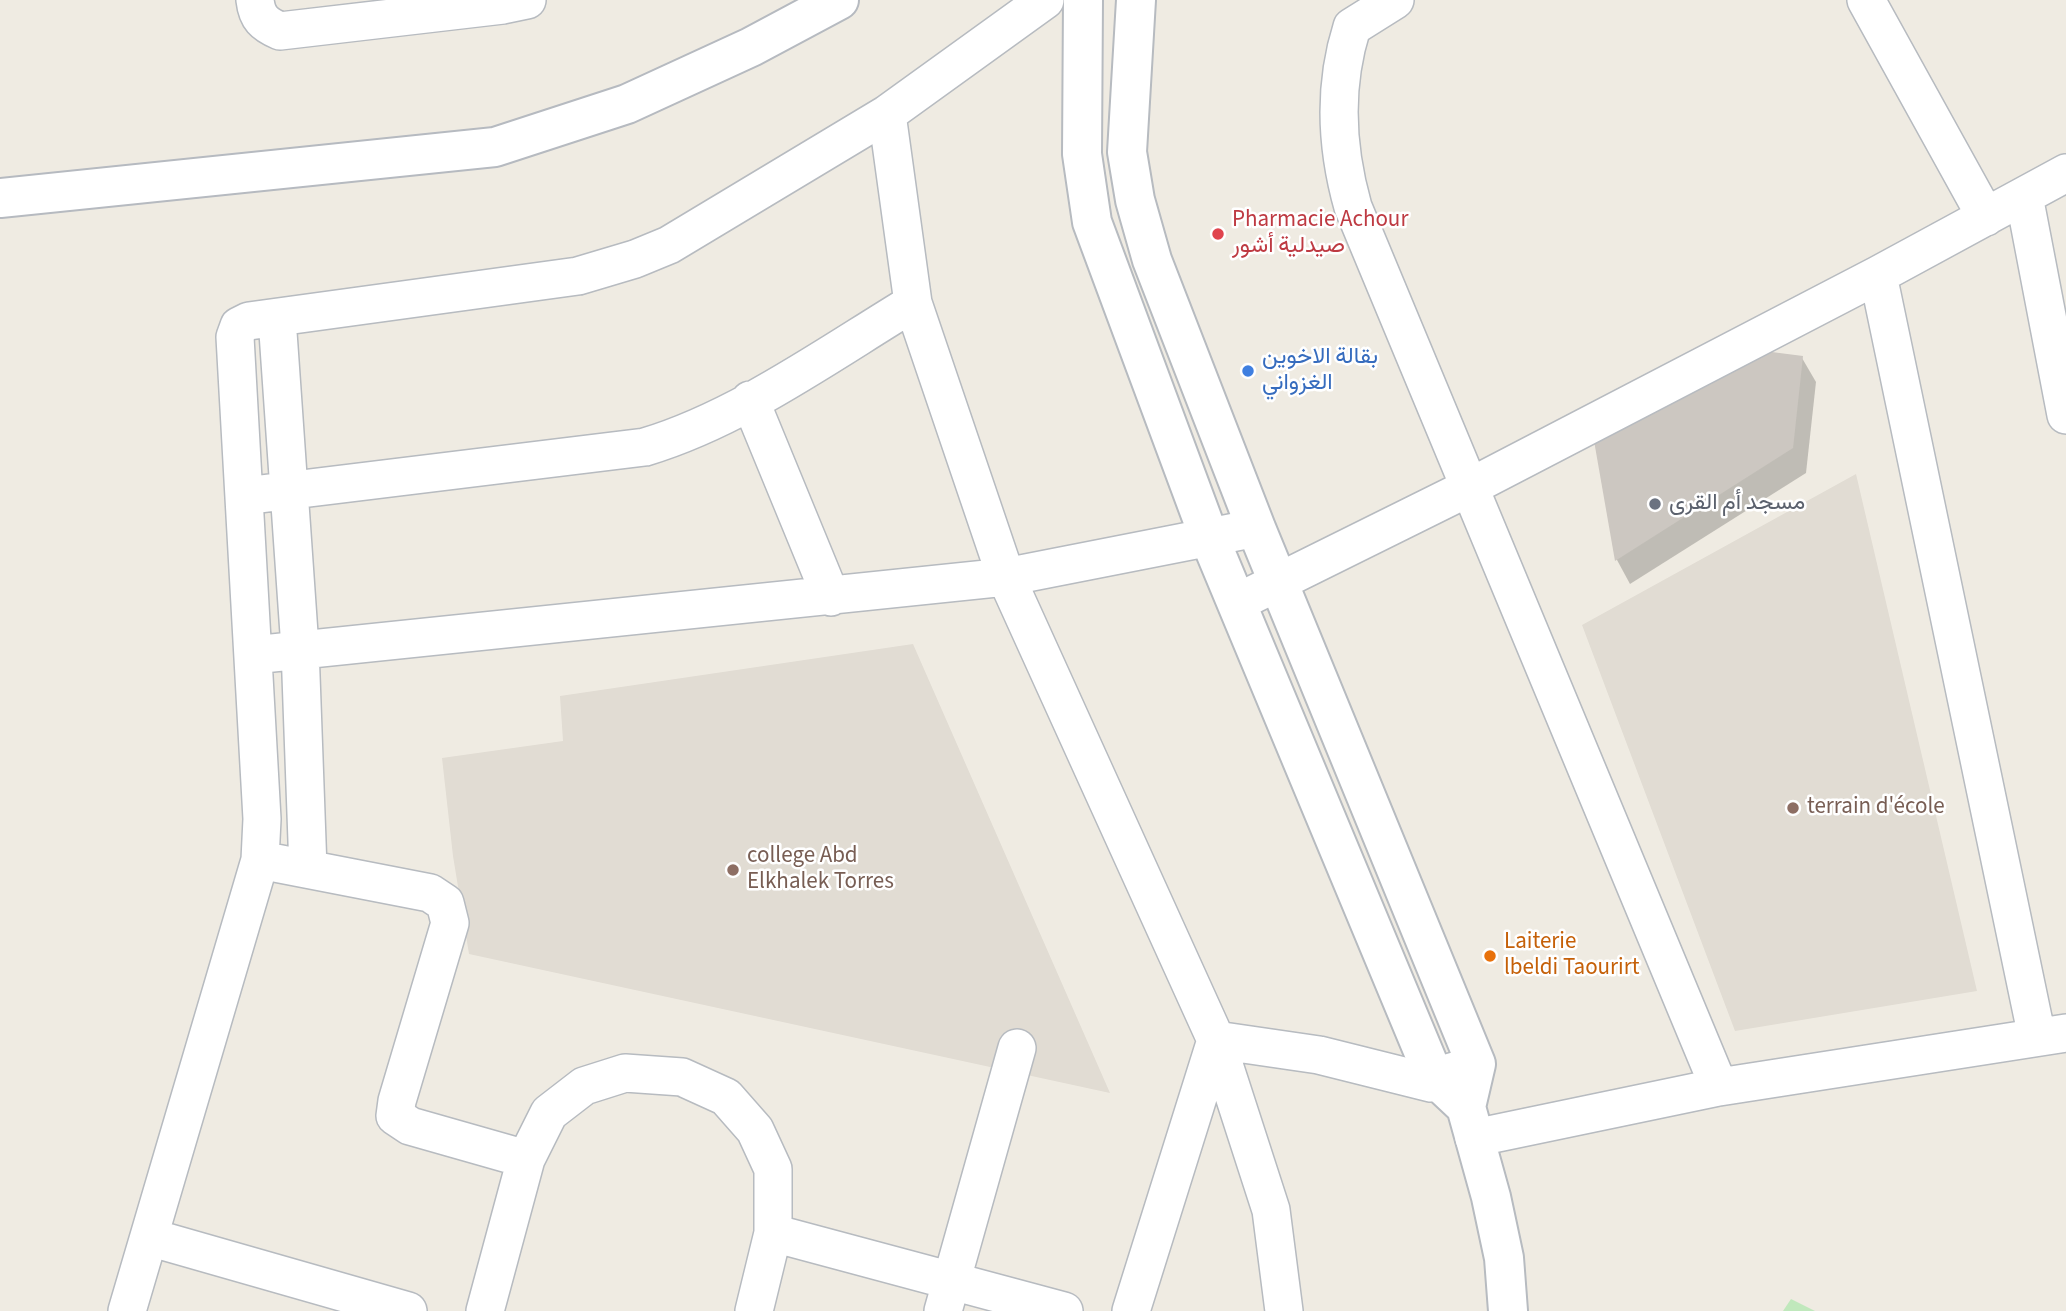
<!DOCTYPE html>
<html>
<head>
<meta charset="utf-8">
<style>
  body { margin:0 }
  canvas { display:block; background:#efebe2 }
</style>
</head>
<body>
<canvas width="2066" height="1311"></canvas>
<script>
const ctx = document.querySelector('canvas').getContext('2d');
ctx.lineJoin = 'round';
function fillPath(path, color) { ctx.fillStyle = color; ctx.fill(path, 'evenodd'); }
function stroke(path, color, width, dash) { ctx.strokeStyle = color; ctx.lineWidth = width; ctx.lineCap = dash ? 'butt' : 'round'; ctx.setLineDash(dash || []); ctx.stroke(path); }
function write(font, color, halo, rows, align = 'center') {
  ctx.font = font + ' "Source Sans 3",Vazirmatn,sans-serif'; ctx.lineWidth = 5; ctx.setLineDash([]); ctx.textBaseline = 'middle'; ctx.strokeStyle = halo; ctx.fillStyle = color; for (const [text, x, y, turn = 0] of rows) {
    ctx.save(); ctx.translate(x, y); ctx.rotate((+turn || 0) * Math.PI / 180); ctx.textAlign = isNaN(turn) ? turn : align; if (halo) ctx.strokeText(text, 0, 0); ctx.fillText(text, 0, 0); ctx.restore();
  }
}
fillPath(new Path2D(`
  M1856 474 1977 991 1735 1031 1582 625Z
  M913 644 1110 1093 469 954 453 856 442 758 563 741 560 696Z`), '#e1dcd3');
fillPath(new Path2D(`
  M1791 1299 1815 1311H1783Z`), '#c0e8bc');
fillPath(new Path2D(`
  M1802 358 1816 382 1806 473 1630 584 1617 560 1595 436Z`), '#0003');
fillPath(new Path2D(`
  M1756 350 1803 356 1793 448 1615 561 1593 435Z`), '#ccc7c1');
const minor = new Path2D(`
  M255 0C257 18 264 24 280 31L503 5 527 0
  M1395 0 1352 27C1333 87 1336 147 1353 207L1719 1087
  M1866 0 1986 217
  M887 114 913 303 1006 577 1216 1040 1271 1210 1284 1311
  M2024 196 2066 415
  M1878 275 2037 1037
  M277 318 300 648 308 869
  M750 400 831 597
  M244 496 645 447C739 419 830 353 913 303
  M1238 602 1470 487 1878 275 2066 173
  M253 655 1006 577 1256 528
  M260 860 430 893 445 903 450 923 397 1101 395 1116 410 1126 526 1159
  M1474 1138 1719 1087 2066 1033
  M773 1233 1064 1311
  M149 1237 408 1311
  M127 1311 260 860 262 819 235 337 239 326 249 321 578 276 635 259 669 245 887 114 1045 0
  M485 1311 526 1159 549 1113 584 1086 625 1073 682 1077 726 1097 755 1130 773 1169V1233L754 1311
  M943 1311 1017 1048
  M1131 1311 1216 1040 1319 1055 1431 1083 1434 1077 1458 1070`);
const tertiary = new Path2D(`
  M1083 0 1082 154 1092 222 1209 537 1434 1077 1466 1107
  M1136 0 1127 152 1135 200 1152 260 1256 528 1476 1064 1466 1107 1491 1197 1504 1258 1508 1311`);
const secondary = new Path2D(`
  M0 198 495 147 627 104 751 47 839 0`);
stroke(minor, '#b7bbc0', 40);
stroke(tertiary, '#b7bbc0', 42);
stroke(secondary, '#b6bac0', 42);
stroke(minor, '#fff', 37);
stroke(tertiary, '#fff', 38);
stroke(secondary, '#fff', 38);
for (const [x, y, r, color] of [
  [1218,234,7,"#e0444e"],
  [1248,371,7,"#3f7fe0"],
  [1655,504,7,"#6b7280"],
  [1793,808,7,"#8d6e63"],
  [733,870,7,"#8d6e63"],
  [1490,956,7,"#e8710a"]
]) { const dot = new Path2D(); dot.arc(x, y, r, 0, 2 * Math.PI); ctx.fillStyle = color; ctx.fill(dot); stroke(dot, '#fff', 2.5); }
write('23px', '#be3a42', '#fff', [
  ["Pharmacie Achour",1232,221],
  ["صيدلية أشور",1232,247]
], 'left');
write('23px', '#366cbe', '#fff', [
  ["بقالة الاخوين",1262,358],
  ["الغزواني",1262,384]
], 'left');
write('23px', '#5b616d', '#fff', [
  ["مسجد أم القرى",1669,504]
], 'left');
write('23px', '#785e54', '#fff', [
  ["terrain d'école",1807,808],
  ["college Abd",747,857],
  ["Elkhalek Torres",747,883]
], 'left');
write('23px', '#c56008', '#fff', [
  ["Laiterie",1504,943],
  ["lbeldi Taourirt",1504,969]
], 'left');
</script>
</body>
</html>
